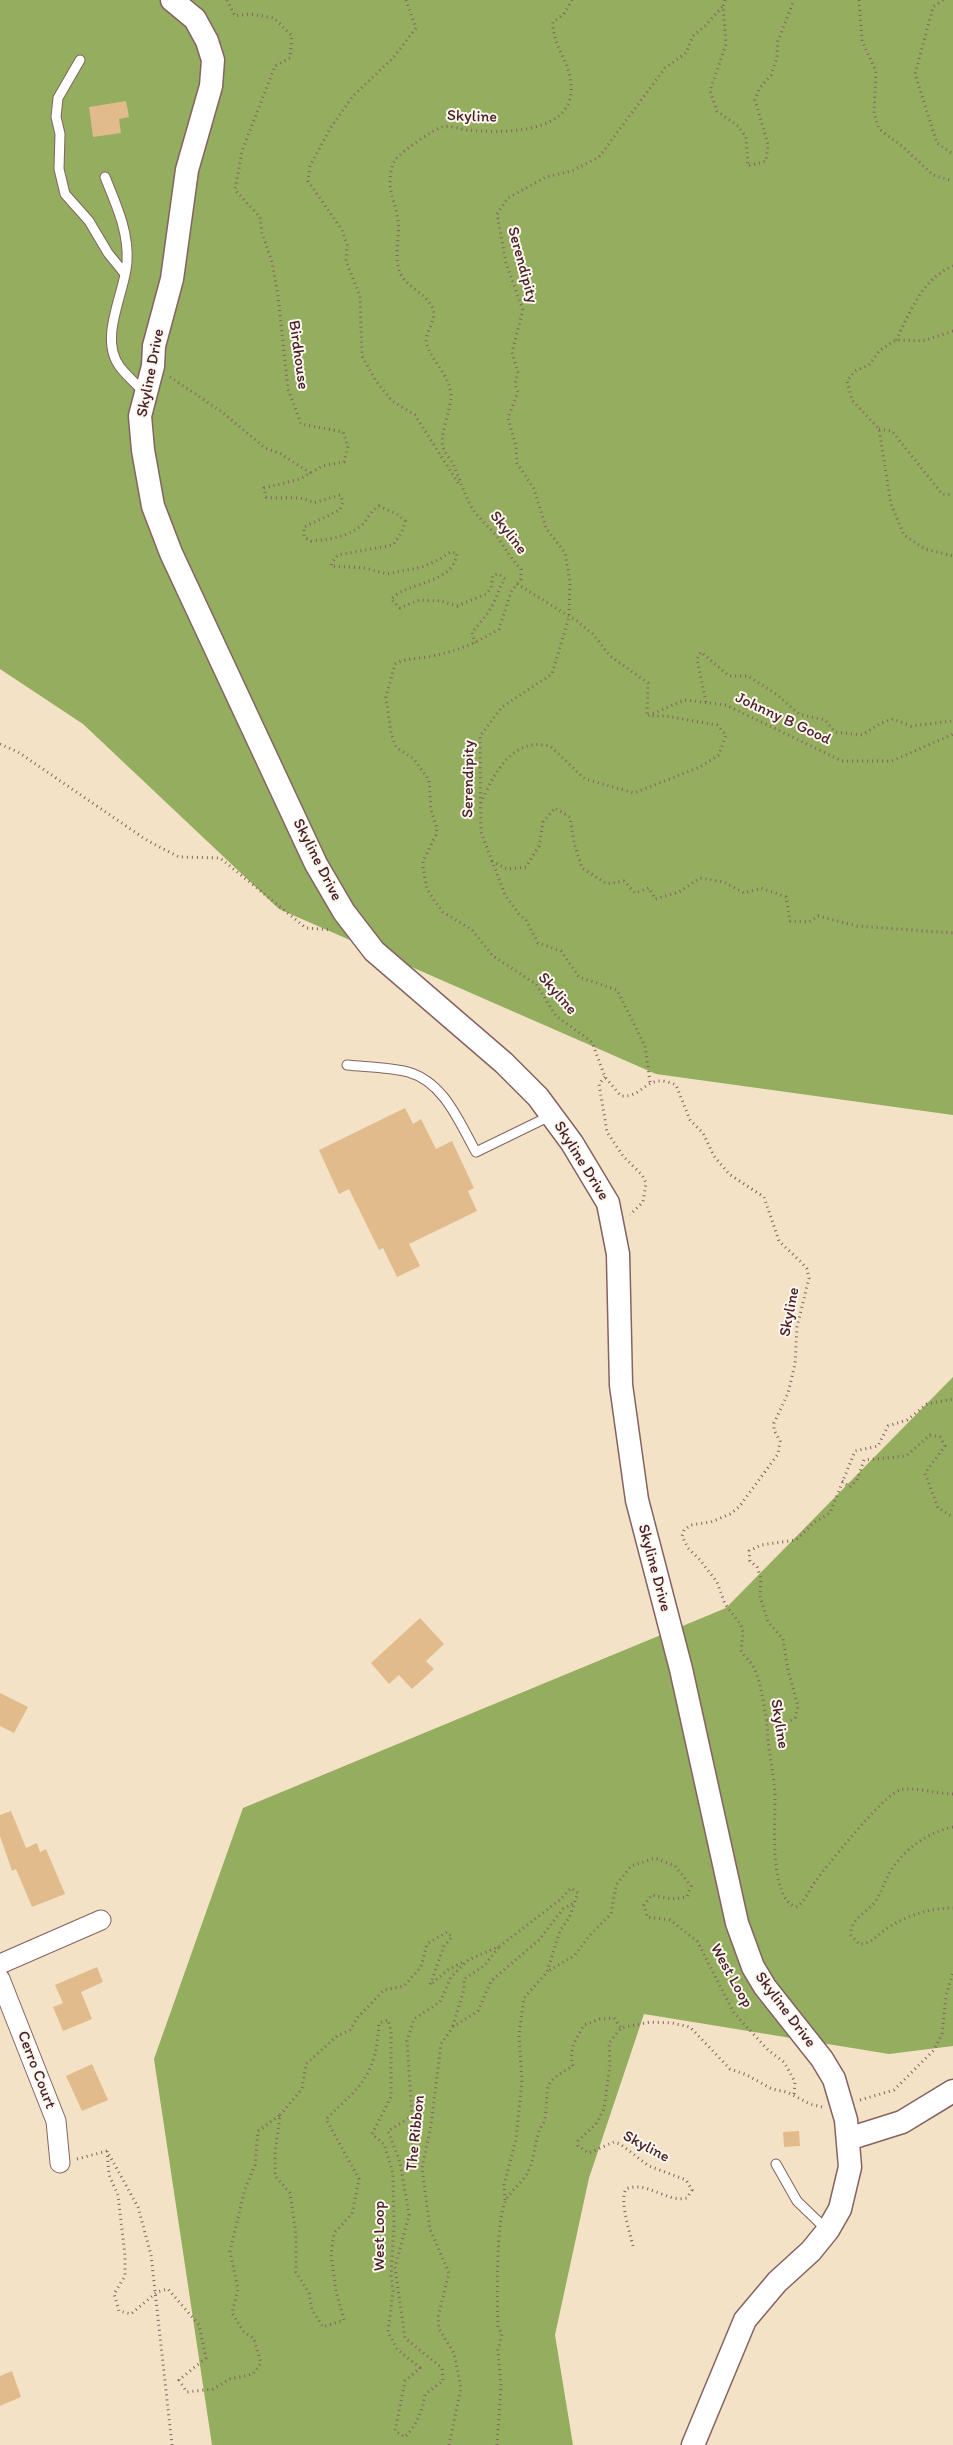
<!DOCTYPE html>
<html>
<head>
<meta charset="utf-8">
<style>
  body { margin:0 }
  canvas { display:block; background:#f3e2c6 }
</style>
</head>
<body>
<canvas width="953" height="2445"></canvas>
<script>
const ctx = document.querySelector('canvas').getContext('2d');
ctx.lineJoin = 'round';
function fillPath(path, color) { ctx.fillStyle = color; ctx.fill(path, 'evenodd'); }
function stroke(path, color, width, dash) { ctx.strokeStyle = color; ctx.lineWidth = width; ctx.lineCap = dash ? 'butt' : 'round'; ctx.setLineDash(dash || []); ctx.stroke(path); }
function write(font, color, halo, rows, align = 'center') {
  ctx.font = font + ' Itim,sans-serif'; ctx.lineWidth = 4; ctx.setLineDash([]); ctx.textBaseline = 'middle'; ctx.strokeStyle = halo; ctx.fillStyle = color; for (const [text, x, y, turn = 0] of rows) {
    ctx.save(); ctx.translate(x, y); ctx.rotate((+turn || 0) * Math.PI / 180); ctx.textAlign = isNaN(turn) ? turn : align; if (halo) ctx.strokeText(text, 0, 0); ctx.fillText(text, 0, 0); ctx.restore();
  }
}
fillPath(new Path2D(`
  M0 0H953V1115L656 1074 279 909 83 724 0 669Z
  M953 1377V2046L889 2054 644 2014 589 2178 555 2335 573 2445H212L154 2059 243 1808 726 1608Z`), '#94ad5f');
fillPath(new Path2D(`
  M126 101 129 117 119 119 121 133 93 137 89 107Z
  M405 1108 413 1124 421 1119 436 1149 452 1141 474 1188 468 1191 477 1211 409 1244 420 1266 397 1277 383 1248 379 1250 349 1189 339 1194 319 1150Z
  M420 1618 444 1644 426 1661 434 1669 412 1689 399 1675 389 1684 371 1663Z
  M0 1693 28 1707 14 1733 0 1726Z
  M11 1811 26 1848 37 1843 40 1852 46 1849 65 1894 32 1907 16 1869 12 1871 0 1836V1815Z
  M97 1967 103 1982 81 1992 92 2019 63 2031 53 2007 63 2003 55 1985Z
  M92 2064 108 2100 82 2111 66 2076Z
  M799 2131 800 2146 784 2147 783 2132Z
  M12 2371 21 2397 0 2406V2376Z`), '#e1bb8b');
const service = new Path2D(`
  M80 60 58 98 56 117 60 134 59 169 65 194 89 221 108 253 125 274
  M105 177C116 204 129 232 127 262 125 293 98 338 120 367 127 376 136 384 144 392
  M347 1065C367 1067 389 1067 408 1072 444 1082 459 1122 476 1152L552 1115
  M776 2164 797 2201 827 2230`);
const minor = new Path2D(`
  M0 1964 101 1920
  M0 1979 56 2121 60 2163`);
const tertiary = new Path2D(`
  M172 0 195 19 207 41 213 60 211 86 187 170 172 279 154 346 153 366 140 416 143 450 153 506 171 553 316 864 344 912 374 951 504 1063 538 1097 572 1143 608 1203 618 1254 621 1385 637 1500 681 1669 737 1923 753 1967 765 1987 822 2059 834 2079 846 2120 850 2167 840 2209 828 2230 811 2251 777 2282 745 2320 693 2445
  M848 2139 902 2122 953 2091`);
stroke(service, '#856361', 11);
stroke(minor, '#856361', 21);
stroke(tertiary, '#856361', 25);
stroke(new Path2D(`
  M227 0 235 16 250 14 274 18 292 36 290 58 275 66 242 151 235 190 260 217 262 233 272 262 278 296 288 389 301 424 343 432 348 446 344 462 322 466 300 479 264 488 266 497C281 500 300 494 313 503L340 495 343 502 340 510 304 527V537L311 541C329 540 346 537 361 526 368 520 369 512 379 506L397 514 405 521 403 530 393 545 338 555 332 562 331 566 365 568 387 574 422 567 440 559 450 552 457 553C454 584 409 581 391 599L400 608 419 600 441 601 457 606 486 594 491 588 493 575 499 574 505 579C499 587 498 594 494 602 489 613 480 623 472 632L475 643
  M406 0 416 28 393 58 353 96 331 127 310 166 308 181 342 230 347 245 346 261 360 296 362 356 376 381 392 401 415 415 460 486
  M572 0 564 14 553 22C552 48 574 65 571 93 567 135 498 133 468 130 461 129 449 125 442 127 432 130 403 151 396 159 391 165 390 177 390 185 391 196 397 209 398 221 400 237 394 254 399 270 404 287 427 293 433 309 437 323 423 332 427 345 433 363 450 375 451 396 451 410 439 436 443 447 445 454 451 460 454 466 461 482 465 497 474 511 481 521 492 529 499 539 506 550 512 560 521 569V579L511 592 499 629C480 641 460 650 437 655 424 659 407 657 395 664L386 697 391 733 396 747 414 759 429 780 431 810 437 828 436 835 423 861V867L427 889 434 900 443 912 472 930 493 956 536 984 556 1016 592 1042 605 1077 621 1096C645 1098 646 1071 676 1085L690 1120 703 1133 714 1156 729 1174 764 1197 779 1241 802 1263 807 1269 809 1278 797 1327 795 1364 788 1393 774 1423V1430L780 1441 778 1454 739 1507 730 1514 711 1522 691 1525 684 1530 682 1536 688 1548 700 1560 717 1582 725 1604 741 1625 743 1632 741 1650C744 1657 751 1661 754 1668 761 1683 763 1701 766 1717 768 1727 767 1737 769 1747 771 1765 775 1782 775 1800 775 1824 769 1898 796 1907 804 1903 807 1894 812 1886 823 1870 884 1794 900 1790 913 1786 936 1794 953 1794
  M725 0 723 6 726 44 710 91 717 111 738 126 746 137 748 166 766 161 768 144 755 100 759 89 771 75 777 57 778 41 794 0
  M859 0 862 41 876 71 874 113 879 129 902 146 933 175 953 181
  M943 0 933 7 915 74 937 143 953 154
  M953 331 923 341 896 340 880 350 869 365 855 371 847 381 852 400 879 429 891 504 904 535 925 549 953 556
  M896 340C911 311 922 279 953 266
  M170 377 222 412 265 448 281 454 312 474
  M879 429 892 431 942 494 953 495
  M517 584 577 621 593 634 610 656 648 683 647 716 685 700 726 705 842 761H892L953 734
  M706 702 697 659 701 652 729 676H748L776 694 799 714 825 720 835 732 862 735 881 723 893 719 911 726 953 721
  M0 744 18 752 148 841 179 857 220 858 306 928 332 930
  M481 803C490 782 505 750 531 745 537 744 544 745 550 746L585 779 634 793 700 767 719 755 726 735 717 725 666 716H650
  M492 861 507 869 526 867 539 846 543 822 555 808 570 817 574 843 582 868 607 884 624 881 635 893 649 888 655 899 679 892 700 878 724 882 744 893 761 888 786 897 790 921 809 922 818 916 857 926 953 933
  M605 1077 599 1084 607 1132 623 1156 642 1175 646 1183 643 1202 630 1215
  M650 1082 645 1046 617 990 579 977 561 951 538 943 526 920 519 914 505 895 481 832 480 736 502 707 552 674 569 617 570 582 565 553 546 528 534 489 517 463 516 446 508 418 518 392 515 384 518 373 512 352 523 310 506 263 497 214 508 198 546 177 572 171 599 157 665 68 686 53 693 36 705 26 723 6
  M842 1481 850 1487 857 1480 864 1460 906 1456 930 1435 940 1437 945 1446 925 1473 938 1508 953 1517
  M767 1720 785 1724 795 1718 798 1706 788 1670 783 1639 768 1622 760 1596 761 1578 757 1567 750 1561 749 1551 761 1545 796 1540 815 1522 830 1513 855 1451 878 1446 888 1426 907 1420 927 1404 953 1399
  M953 1827C928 1832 901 1851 889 1874 884 1883 881 1893 875 1902 866 1913 850 1919 851 1935L859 1944C873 1944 877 1934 889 1927 909 1915 930 1908 953 1908
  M453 2026 464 1989V1979L484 1966 499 1947
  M860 2100 894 2090 934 2050 942 2034 946 1996 953 1972
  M280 2115 302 2089 306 2064 337 2036 350 2030 358 2017 384 1990 404 1986 421 1967 427 1944 447 1932 452 1937 444 1946 430 1985 448 1970 465 1961
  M107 2151 109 2175 118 2195 125 2256V2276L114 2294 119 2311 131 2314 157 2292 168 2289 199 2325 206 2358 179 2380 187 2392 213 2389 230 2379 253 2374 261 2363 254 2339 243 2331 232 2313 238 2289 230 2251 245 2189 255 2165 258 2131 280 2115 275 2154V2176L290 2193 296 2235V2272L309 2293 312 2310 323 2327 344 2320 336 2291 331 2254 334 2233 352 2214 359 2179 326 2119C363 2084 376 2075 379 2023L388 2020 391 2030V2097L372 2134 384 2144 393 2173 394 2227 391 2275 393 2291 388 2332 397 2349 420 2368 405 2381 395 2431 405 2437C418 2423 422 2412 425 2394L443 2381 442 2368 405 2338 395 2267 409 2215 400 2162 388 2131 412 2116 407 2041 414 2019 440 2002 451 1977 468 1960 500 1946 561 1899 571 1888 578 1893 569 1918 560 1931 547 1972 575 1955 590 1935 611 1914 616 1885 631 1866 655 1858 675 1866 691 1886 687 1897 672 1899 652 1895 644 1905 647 1917 670 1920 697 1941 734 2013 768 2050 784 2062 795 2082 794 2095
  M77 2159 107 2151 138 2207 151 2255 172 2445
  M505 2200 504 2185 516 2139 522 2081 519 2035 524 1998 547 1972
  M633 2246C630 2233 619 2200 626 2189 647 2180 666 2203 687 2198L692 2190 686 2180 649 2166 620 2144 614 2142 589 2153 578 2146V2141L596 2124 604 2109 610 2065 609 2043 621 2028 650 2022 672 2023 690 2027 730 2069 747 2075 772 2089 787 2092 810 2104 822 2107
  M449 2445 461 2388 454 2353 439 2329 438 2317 449 2273 430 2229 422 2168 431 2125 441 2044 453 2027 478 2011 491 1981 539 1940 563 1909 575 1902
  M497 2445 501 2386 498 2350 502 2334 498 2327C497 2302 496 2222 505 2202 509 2192 523 2182 528 2172 534 2160 534 2147 538 2135 539 2129 544 2124 545 2118 550 2085 539 2085 573 2066 568 2050 576 2039 584 2025L600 2019 614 2018 621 2028`), '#856361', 3, [1, 4]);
stroke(service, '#fff', 9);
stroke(minor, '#fff', 19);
stroke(tertiary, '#fff', 22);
write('16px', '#4a1f2b', '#fbf7ec', [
  ["Skyline",472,117,2],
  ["Serendipity",522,265,75],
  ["Birdhouse",298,355,82],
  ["Skyline Drive",151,373,-79],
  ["Skyline",508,533,52],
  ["Johnny B Good",783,719,25],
  ["Serendipity",469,779,-89],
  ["Skyline Drive",317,860,63],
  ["Skyline",557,994,49],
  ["Skyline Drive",581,1161,58],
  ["Skyline",790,1312,-79],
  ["Skyline Drive",654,1568,75],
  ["Skyline",779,1724,81],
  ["West Loop",731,1976,61],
  ["Skyline Drive",785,2010,53],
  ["Cerro Court",36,2070,69],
  ["The Ribbon",416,2133,-84],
  ["Skyline",646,2147,28],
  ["West Loop",380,2236,-90]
]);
</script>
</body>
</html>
